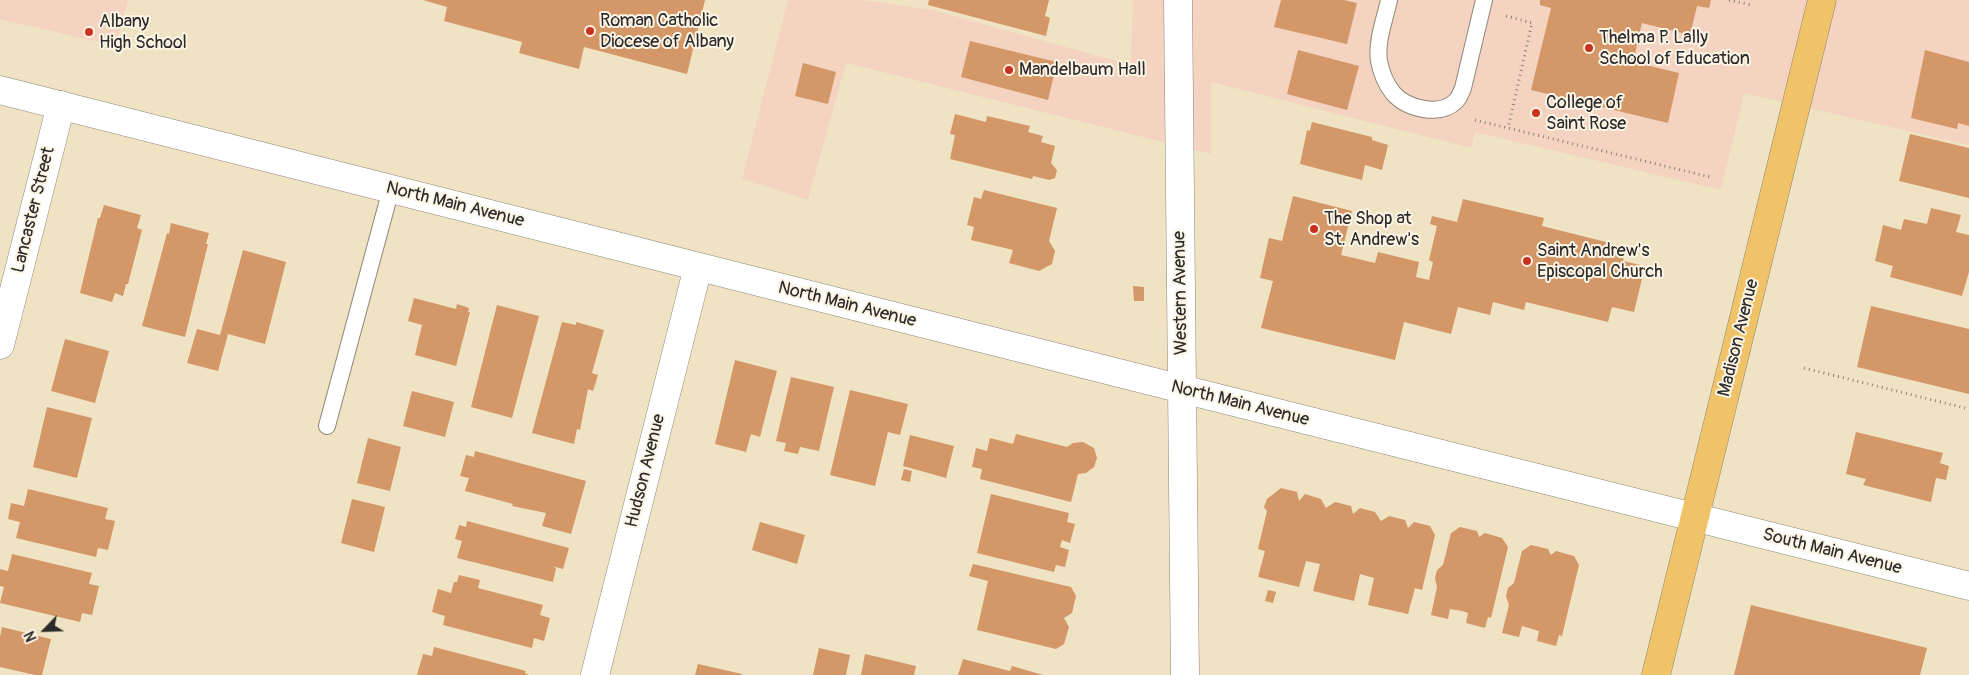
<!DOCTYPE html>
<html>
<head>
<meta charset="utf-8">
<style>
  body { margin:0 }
  #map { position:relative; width:1969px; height:675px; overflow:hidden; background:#f0e3c3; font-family:Pangolin,sans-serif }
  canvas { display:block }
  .north { position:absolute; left:20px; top:605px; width:50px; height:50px; -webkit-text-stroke:4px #fcf5e5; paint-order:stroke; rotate:246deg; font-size:14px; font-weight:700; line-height:20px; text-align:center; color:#2b2b2b }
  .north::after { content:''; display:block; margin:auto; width:18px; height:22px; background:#2b2b2b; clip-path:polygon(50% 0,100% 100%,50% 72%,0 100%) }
</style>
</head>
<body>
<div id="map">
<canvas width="1969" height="675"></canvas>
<div class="north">N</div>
</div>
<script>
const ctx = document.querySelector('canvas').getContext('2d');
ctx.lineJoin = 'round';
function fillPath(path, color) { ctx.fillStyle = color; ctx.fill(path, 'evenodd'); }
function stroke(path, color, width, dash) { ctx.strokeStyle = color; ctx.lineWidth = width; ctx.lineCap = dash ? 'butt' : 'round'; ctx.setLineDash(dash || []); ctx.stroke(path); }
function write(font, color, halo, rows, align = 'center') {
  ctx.font = font + ' Pangolin,sans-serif'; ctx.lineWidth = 4; ctx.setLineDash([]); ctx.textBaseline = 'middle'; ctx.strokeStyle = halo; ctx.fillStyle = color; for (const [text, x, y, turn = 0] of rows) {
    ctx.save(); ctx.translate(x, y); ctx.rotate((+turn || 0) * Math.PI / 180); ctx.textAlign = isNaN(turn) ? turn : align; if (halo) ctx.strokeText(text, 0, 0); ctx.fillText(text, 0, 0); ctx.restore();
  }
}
fillPath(new Path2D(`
  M0 0H128L116 46 0 19Z
  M788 0H862L933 10 1131 65 1133 0H1969V145L1744 93 1721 190 1475 132 1471 148 1211 82V154L846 63 808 200 742 179Z`), '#f4d3c0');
fillPath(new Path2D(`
  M423 0H705L687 74 584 47 579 69 519 53 522 42 444 21 447 7Z
  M929 0H1049L1045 16 1050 18 1046 36 928 5Z
  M1281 0H1344L1357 3 1347 44 1274 27Z
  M1540 0H1711L1709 8 1697 6 1690 35 1642 23 1633 62 1679 73 1668 123 1531 90 1551 8 1540 5Z
  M970 41 1057 62 1048 100 961 77Z
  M1298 50 1359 66 1347 110 1287 94Z
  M1925 50 1969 62V126L1958 123 1957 129 1911 118Z
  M803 63 836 72 828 104 795 96Z
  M955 114 986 122 987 116 1030 126 1028 132 1043 136 1041 142 1055 146 1051 163 1057 170 1055 178 1049 180 1033 176 1032 179 950 159 955 135 950 134Z
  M1312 122 1372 137V140L1388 145 1382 170 1365 165 1362 180 1300 164 1307 130 1310 131Z
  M1910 134 1969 148V198L1899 181Z
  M984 190 1057 208 1049 241 1055 251 1052 264 1039 271 1009 263 1013 250 971 240 974 227 967 225 974 197 981 199Z
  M1293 196 1352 211 1341 255 1375 263 1378 252 1419 262 1416 277 1429 280 1433 262 1429 260 1437 226 1430 224 1432 216 1457 222 1463 199 1544 218 1542 226 1626 247 1623 261 1645 266 1634 312 1612 307 1608 322 1526 302 1524 310 1493 302 1490 315 1458 307 1451 334 1404 322 1395 360 1261 328 1273 281 1260 278 1269 238 1282 241Z
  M104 205 141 215 137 228 142 230 128 284H126L123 296 115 293 112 302 80 293 98 218H100Z
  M1931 208 1961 215 1956 232 1969 235V272L1962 296 1890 277 1893 266 1875 261 1883 225 1901 230 1904 219 1927 224Z
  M171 223 209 233 206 244H208L185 337 142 326 167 233 169 234Z
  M243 250 286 262 265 344 228 334 218 371 187 363 197 329 220 335Z
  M1133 286 1144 287V301H1134Z
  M414 298 456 309 457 304 469 308 468 312H470L456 366 415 355 422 325 408 321Z
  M497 305 539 316 512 418 471 407Z
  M1871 306 1969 329V394L1857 367Z
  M562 322 576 325V322L604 330 592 373 598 375 593 391 588 389 580 430 577 429 574 444 532 433Z
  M65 339 109 351 95 403 51 391Z
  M735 360 777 371 760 437 751 434 746 452 715 444Z
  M791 377 834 387 819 451 800 447 798 454 784 451 786 443 776 441Z
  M850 390 908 404 900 435 888 432 875 486 830 475Z
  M412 391 454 402 445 437 403 426Z
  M47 407 92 418 77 478 33 467Z
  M1856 432 1943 453 1940 463 1949 466 1946 480 1936 478 1931 502 1863 485 1866 479 1846 474Z
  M1016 434 1067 447 1073 443 1083 442 1094 448 1097 458 1094 467 1086 473 1078 474 1071 502 980 479 982 469 972 467 976 448 987 451 990 438 1013 444Z
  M910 435 954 446 946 478 903 466Z
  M368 438 401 447 390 491 357 483Z
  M475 451 586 481 571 534 542 526 546 513 512 506 513 504 465 491 469 478 460 476 466 455 474 457Z
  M904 469 912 471 910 482 901 480Z
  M1281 488 1297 492 1299 501 1305 494 1321 499 1326 508 1335 502 1351 506 1353 514 1360 508 1375 512 1381 521 1389 516 1405 520 1408 528 1414 522 1430 526 1435 535 1422 590 1415 588 1408 614 1368 605 1374 578 1360 574 1354 601 1313 591 1320 564 1306 561 1299 587 1258 577 1265 551 1258 549 1267 511 1264 507 1267 499Z
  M28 489 108 508 105 519 115 521 108 550 98 548 96 557 16 538 20 522 8 519 11 503 24 506Z
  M991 494 1069 513 1067 522 1075 524 1070 543 1062 540 1061 543 1060 547 1069 550 1065 567 1056 565 1054 572 977 553Z
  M352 499 385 507 374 552 341 543Z
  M467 521 569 548 563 569 552 566 556 568 553 582 457 558 462 541 455 539 459 525 466 527Z
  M760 522 805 535 797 564 752 550Z
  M1460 527 1477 531 1479 537 1485 533 1502 538 1508 547 1491 618 1488 617 1485 628 1466 623 1468 613 1462 611 1450 609 1448 619 1431 615 1437 587 1435 578 1437 570 1443 565 1451 533Z
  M1531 545 1548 549 1551 555 1556 551 1574 556 1579 565 1562 636 1559 635 1556 646 1537 641 1539 631 1522 626 1519 637 1502 633 1509 605 1506 596 1508 588 1514 583 1522 551Z
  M12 554 92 573 89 584 99 586 92 615 82 613 80 622 0 603 4 587 0 586V569L8 571Z
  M973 564 1071 587 1076 596 1072 613 1064 618 1069 627 1064 644 1056 649 977 630 988 581 969 576Z
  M459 575 480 580 478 588 543 605 540 615 550 618 544 641 534 638 532 648 443 625 445 616 432 612 438 589 451 593 454 582H457Z
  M1268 590 1276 592 1273 603 1265 601Z
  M1751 605 1927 648 1920 675H1734Z
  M2 627 51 639 42 675H35L0 667V637Z
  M434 647 526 671 525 673 529 675H417L423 654 432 656Z
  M819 648 850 655 846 675H813Z
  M865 654 916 666 914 675H861Z
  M963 659 1010 671 1012 666 1043 675H958Z
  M698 664 742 674V675H695Z`), '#d39768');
const service = new Path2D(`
  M1389 0C1385 19 1376 41 1379 61 1381 72 1386 84 1393 93 1407 109 1440 117 1456 101 1460 97 1461 92 1463 88L1484 0
  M327 426 391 189`);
const minor = new Path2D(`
  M0 345 61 105
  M595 675 698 267`);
const tertiary = new Path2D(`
  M1178 0 1185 675
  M0 90 1182 389 1969 586`);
const primary = new Path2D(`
  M1656 675 1822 0`);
stroke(service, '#8e8777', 18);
stroke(minor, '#8e8777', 29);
stroke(tertiary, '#8e8777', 29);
stroke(primary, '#8e8777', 29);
stroke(new Path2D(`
  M1729 0 1752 5
  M1506 16 1532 23 1508 128
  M1475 120 1710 177
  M1804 368 1969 409`), '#8e8777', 3, [1, 4]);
stroke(service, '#fff', 16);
stroke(minor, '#fff', 28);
stroke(tertiary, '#fff', 28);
stroke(primary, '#f1c369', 28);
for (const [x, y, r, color] of [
  [590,31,5,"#c8321e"],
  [89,32,5,"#c8321e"],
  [1589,48,5,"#c8321e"],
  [1009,70,5,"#c8321e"],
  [1536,113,5,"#c8321e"],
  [1314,229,5,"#c8321e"],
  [1527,261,5,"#c8321e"]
]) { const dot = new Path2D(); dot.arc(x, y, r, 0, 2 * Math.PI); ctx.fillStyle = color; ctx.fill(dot); stroke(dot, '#fcf5e5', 2); }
write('18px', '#2b2b2b', '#fcf5e5', [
  ["Roman Catholic",600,21],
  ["Diocese of Albany",600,42],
  ["Albany",99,22],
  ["High School",99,43],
  ["Thelma P. Lally",1599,38],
  ["School of Education",1599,59],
  ["Mandelbaum Hall",1019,70],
  ["College of",1546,103],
  ["Saint Rose",1546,124],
  ["The Shop at",1324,219],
  ["St. Andrew's",1324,240],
  ["Saint Andrew's",1537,251],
  ["Episcopal Church",1537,272]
], 'left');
write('18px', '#2b2b2b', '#fcf5e5', [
  ["North Main Avenue",455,205,14],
  ["Lancaster Street",34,210,-76],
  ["Western Avenue",1181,293,-91],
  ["North Main Avenue",847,305,14],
  ["Madison Avenue",1739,338,-76],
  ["North Main Avenue",1240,404,14],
  ["Hudson Avenue",646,471,-76],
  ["South Main Avenue",1832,552,14]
]);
</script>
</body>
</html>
